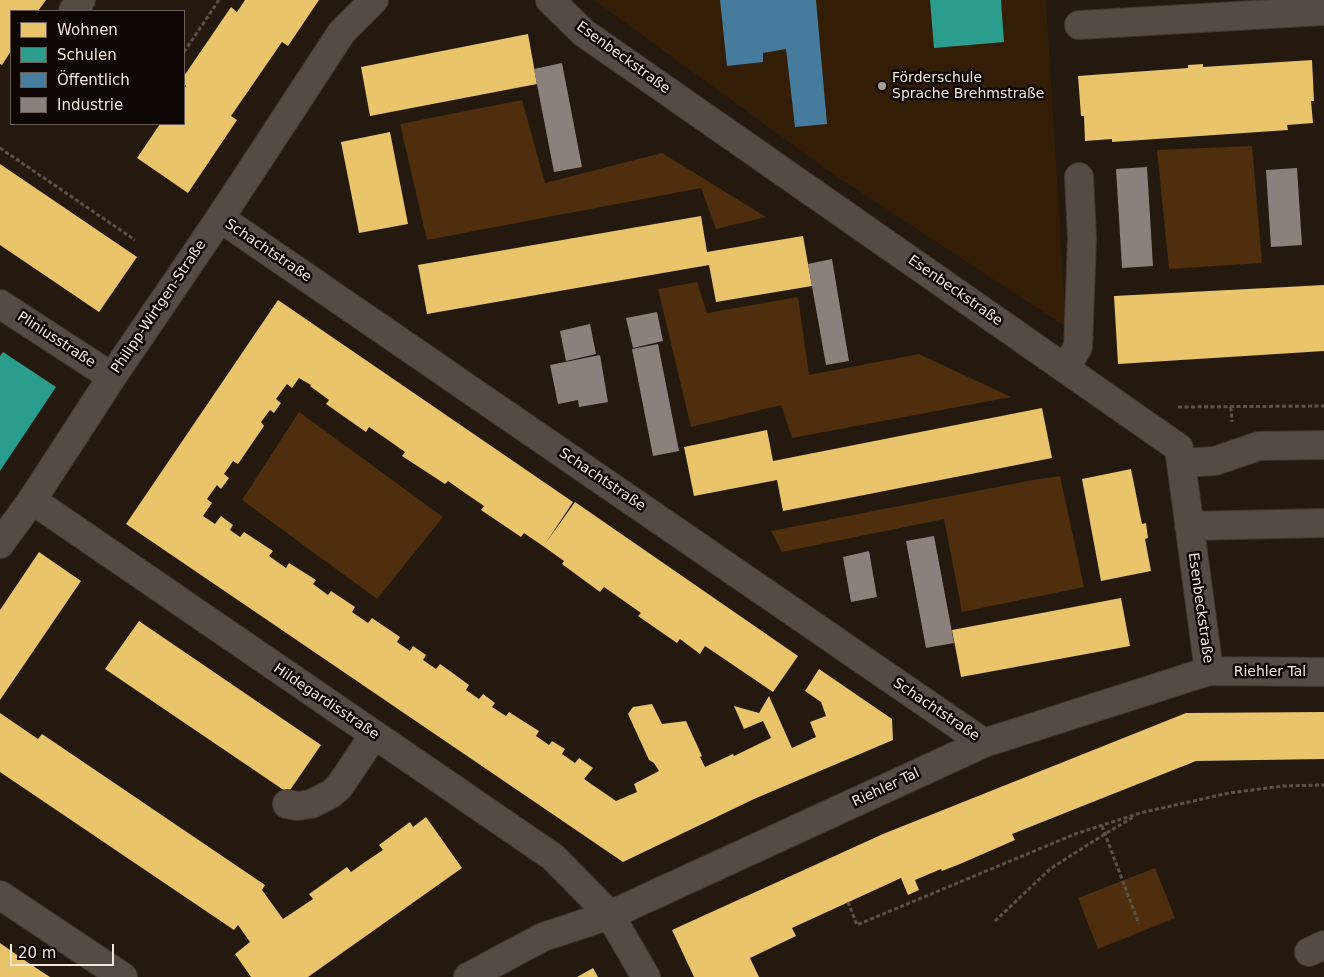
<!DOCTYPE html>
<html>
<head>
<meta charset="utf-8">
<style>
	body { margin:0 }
	#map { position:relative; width:1324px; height:977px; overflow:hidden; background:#24190f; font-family:"DejaVu Sans",sans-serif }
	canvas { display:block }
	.legend { position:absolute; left:10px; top:10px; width:175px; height:115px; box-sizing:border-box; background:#0e0602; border:1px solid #6a6059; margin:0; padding:6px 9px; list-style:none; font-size:15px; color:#f4e7db }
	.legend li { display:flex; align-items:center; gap:10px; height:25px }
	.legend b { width:25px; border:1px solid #6a6059 }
	.scale { position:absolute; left:10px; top:944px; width:104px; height:22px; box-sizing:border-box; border:2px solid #f4e7db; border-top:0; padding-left:6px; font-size:15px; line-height:18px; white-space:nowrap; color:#f4e7db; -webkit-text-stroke:4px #0e0602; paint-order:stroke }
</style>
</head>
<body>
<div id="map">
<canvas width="1324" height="977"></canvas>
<ul class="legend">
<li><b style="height:14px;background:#e9c46a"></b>Wohnen</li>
<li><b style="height:14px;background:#2a9d8f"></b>Schulen</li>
<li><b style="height:14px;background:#457b9d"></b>Öffentlich</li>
<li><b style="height:14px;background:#8a817c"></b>Industrie</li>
</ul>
<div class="scale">20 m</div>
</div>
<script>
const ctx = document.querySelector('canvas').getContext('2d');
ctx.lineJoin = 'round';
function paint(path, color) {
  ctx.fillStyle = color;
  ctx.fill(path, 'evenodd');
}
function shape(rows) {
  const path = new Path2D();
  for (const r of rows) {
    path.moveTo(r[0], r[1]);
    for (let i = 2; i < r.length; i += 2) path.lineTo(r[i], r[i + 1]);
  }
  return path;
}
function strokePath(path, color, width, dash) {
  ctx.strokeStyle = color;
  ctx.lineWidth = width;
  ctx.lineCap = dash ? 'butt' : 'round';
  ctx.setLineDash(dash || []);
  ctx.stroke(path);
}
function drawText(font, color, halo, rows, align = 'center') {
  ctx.font = font + ' "DejaVu Sans",sans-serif';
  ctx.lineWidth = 5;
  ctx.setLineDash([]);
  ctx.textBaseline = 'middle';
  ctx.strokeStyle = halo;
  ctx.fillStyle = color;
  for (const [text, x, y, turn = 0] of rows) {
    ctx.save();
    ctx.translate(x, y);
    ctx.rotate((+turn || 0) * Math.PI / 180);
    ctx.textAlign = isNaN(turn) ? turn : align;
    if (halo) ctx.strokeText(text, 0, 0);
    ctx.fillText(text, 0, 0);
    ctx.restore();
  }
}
paint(shape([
	[594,0,1046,0,1066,327,830,172]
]), '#341d07');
paint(shape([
	[522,100,545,183,662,153,766,217,716,229,701,188,427,240,400,124],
	[1252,146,1262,263,1169,269,1157,150],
	[697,282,707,313,798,297,809,375,919,354,1011,397,792,438,781,405,691,427,658,289],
	[299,412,443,517,377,599,242,500],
	[1060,476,1084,587,962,612,944,519,782,552,771,531,1033,480],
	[1155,868,1175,918,1098,949,1078,898]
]), '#4e2e0c');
paint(shape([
	[0,0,46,0,38,11,11,11,11,51,2,65,0,64],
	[245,0,319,0,288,46,282,42,231,116,237,120,188,193,137,158,160,124,184,124,184,89,186,86,184,84,184,76,231,7,237,12],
	[528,34,537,84,370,116,361,67],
	[1312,60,1314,101,1311,101,1313,123,1287,125,1288,130,1112,142,1112,139,1085,141,1084,116,1081,116,1078,76,1188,68,1188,65,1203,64,1203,67],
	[390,132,408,224,359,233,341,142],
	[0,164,137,257,99,312,0,245],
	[701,216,707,252,803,236,812,286,716,302,709,265,427,314,418,265],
	[1324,285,1324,351,1118,364,1114,296],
	[278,300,573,502,545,544,575,502,798,656,773,692,705,646,700,654,680,639,677,643,638,616,641,613,604,587,600,592,562,564,564,561,543,546,524,533,521,537,481,510,484,506,465,493,448,481,445,484,402,456,405,452,388,440,369,427,366,432,326,404,329,400,310,386,311,385,299,378,292,388,287,384,276,399,281,403,274,413,270,410,261,422,264,426,238,464,233,461,224,474,229,478,221,489,217,485,207,499,212,503,203,516,215,524,221,516,233,525,230,530,240,537,244,532,273,551,269,556,286,568,289,563,316,580,313,584,328,595,331,591,355,607,352,612,368,623,372,618,400,637,397,642,410,651,413,646,426,655,423,660,436,669,440,664,454,674,469,685,466,690,479,699,483,694,495,703,492,707,506,716,509,712,523,721,539,731,536,736,549,745,552,741,565,749,562,754,575,763,579,758,593,768,584,779,616,801,637,792,634,784,659,771,654,763,649,760,628,714,633,707,652,704,662,724,686,721,702,756,700,757,705,767,733,754,734,756,771,738,763,721,744,729,734,706,759,713,769,696,792,748,816,737,810,722,826,716,821,702,805,691,819,669,892,719,893,740,754,799,623,862,126,524],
	[1042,408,1052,458,783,511,777,480,694,496,684,447,767,430,773,461],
	[1131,469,1142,524,1146,523,1148,538,1145,539,1151,571,1101,581,1082,479],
	[39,552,81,581,0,700,0,610],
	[1121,598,1130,646,961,677,952,630],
	[139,621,321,745,288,793,105,669],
	[1324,712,1324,759,1196,761,1012,834,1015,840,960,864,942,871,941,869,915,880,919,890,908,895,901,878,792,928,796,936,750,958,759,977,694,977,672,930,883,834,1186,713],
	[0,713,38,739,42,734,265,885,262,890,283,919,313,899,309,894,347,867,351,872,365,862,383,850,379,845,410,822,413,827,426,817,462,868,308,977,251,977,235,954,250,942,238,925,234,930,0,772],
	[0,943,30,964,50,977,0,977],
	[593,968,598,977,577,977]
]), '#e9c46a');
paint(shape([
	[930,0,1001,0,1004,42,934,48],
	[3,352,56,387,0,471,0,356]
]), '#2a9d8f');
paint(shape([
	[720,0,816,0,827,124,795,127,786,49,763,53,763,62,727,66]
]), '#457b9d');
paint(shape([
	[562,63,582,167,554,172,534,69],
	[1147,167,1153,266,1122,268,1116,169],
	[1297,168,1302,245,1271,247,1266,170],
	[832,259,849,361,826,365,808,264],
	[657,312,663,341,633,348,626,318],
	[590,324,596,354,566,361,560,331],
	[658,344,679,451,653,456,632,349],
	[600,355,608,402,579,407,578,400,558,404,550,365],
	[934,536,954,643,926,648,906,541],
	[869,551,877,597,851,602,843,557]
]), '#8a817c');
const minor = shape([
	[550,0,584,33,1179,448,1209,671],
	[73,11,81,0],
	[1079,25,1324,11],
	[220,218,984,743],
	[0,304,112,377],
	[1065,368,1078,347,1082,238,1079,177],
	[1181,463,1215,461,1259,446,1324,445],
	[32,500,553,857,610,915,646,977],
	[1189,526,1324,523],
	[0,544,32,500,112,377,220,218,342,32,374,0],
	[287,804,297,806,311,804,331,794,339,787,374,735],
	[0,895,123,977],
	[1309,952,1324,945],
	[468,977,543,937,610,915,984,743,1209,671,1324,672]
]);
strokePath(minor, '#403730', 30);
strokePath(shape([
	[184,52,219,0],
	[0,148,135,240],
	[1178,407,1324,406],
	[1231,407,1232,422],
	[1102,826,1139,924],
	[848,902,857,925,1075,834,1140,813,1229,793,1283,786,1324,785],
	[995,921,1050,869,1092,842,1135,816]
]), '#5b534b', 3, [4, 2.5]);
strokePath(minor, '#544b45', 28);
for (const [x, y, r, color] of [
	[882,86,5,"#ab9f94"]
]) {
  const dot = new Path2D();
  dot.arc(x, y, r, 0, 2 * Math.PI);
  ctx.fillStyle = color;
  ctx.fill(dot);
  strokePath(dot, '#0e0602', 2);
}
drawText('14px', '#f4e7db', '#0e0602', [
	["Esenbeckstraße",623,58,36],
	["Schachtstraße",268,251,34],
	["Esenbeckstraße",955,291,35],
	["Philipp-Wirtgen-Straße",159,307,-56],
	["Pliniusstraße",56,340,33],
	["Schachtstraße",602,480,34],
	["Esenbeckstraße",1200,608,82],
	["Riehler Tal",1270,672],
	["Hildegardisstraße",326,702,34],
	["Schachtstraße",936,710,34],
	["Riehler Tal",886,788,-25]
]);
drawText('14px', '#f4e7db', '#0e0602', [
	["Förderschule",892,78],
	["Sprache Brehmstraße",892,94]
], 'left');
</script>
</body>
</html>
